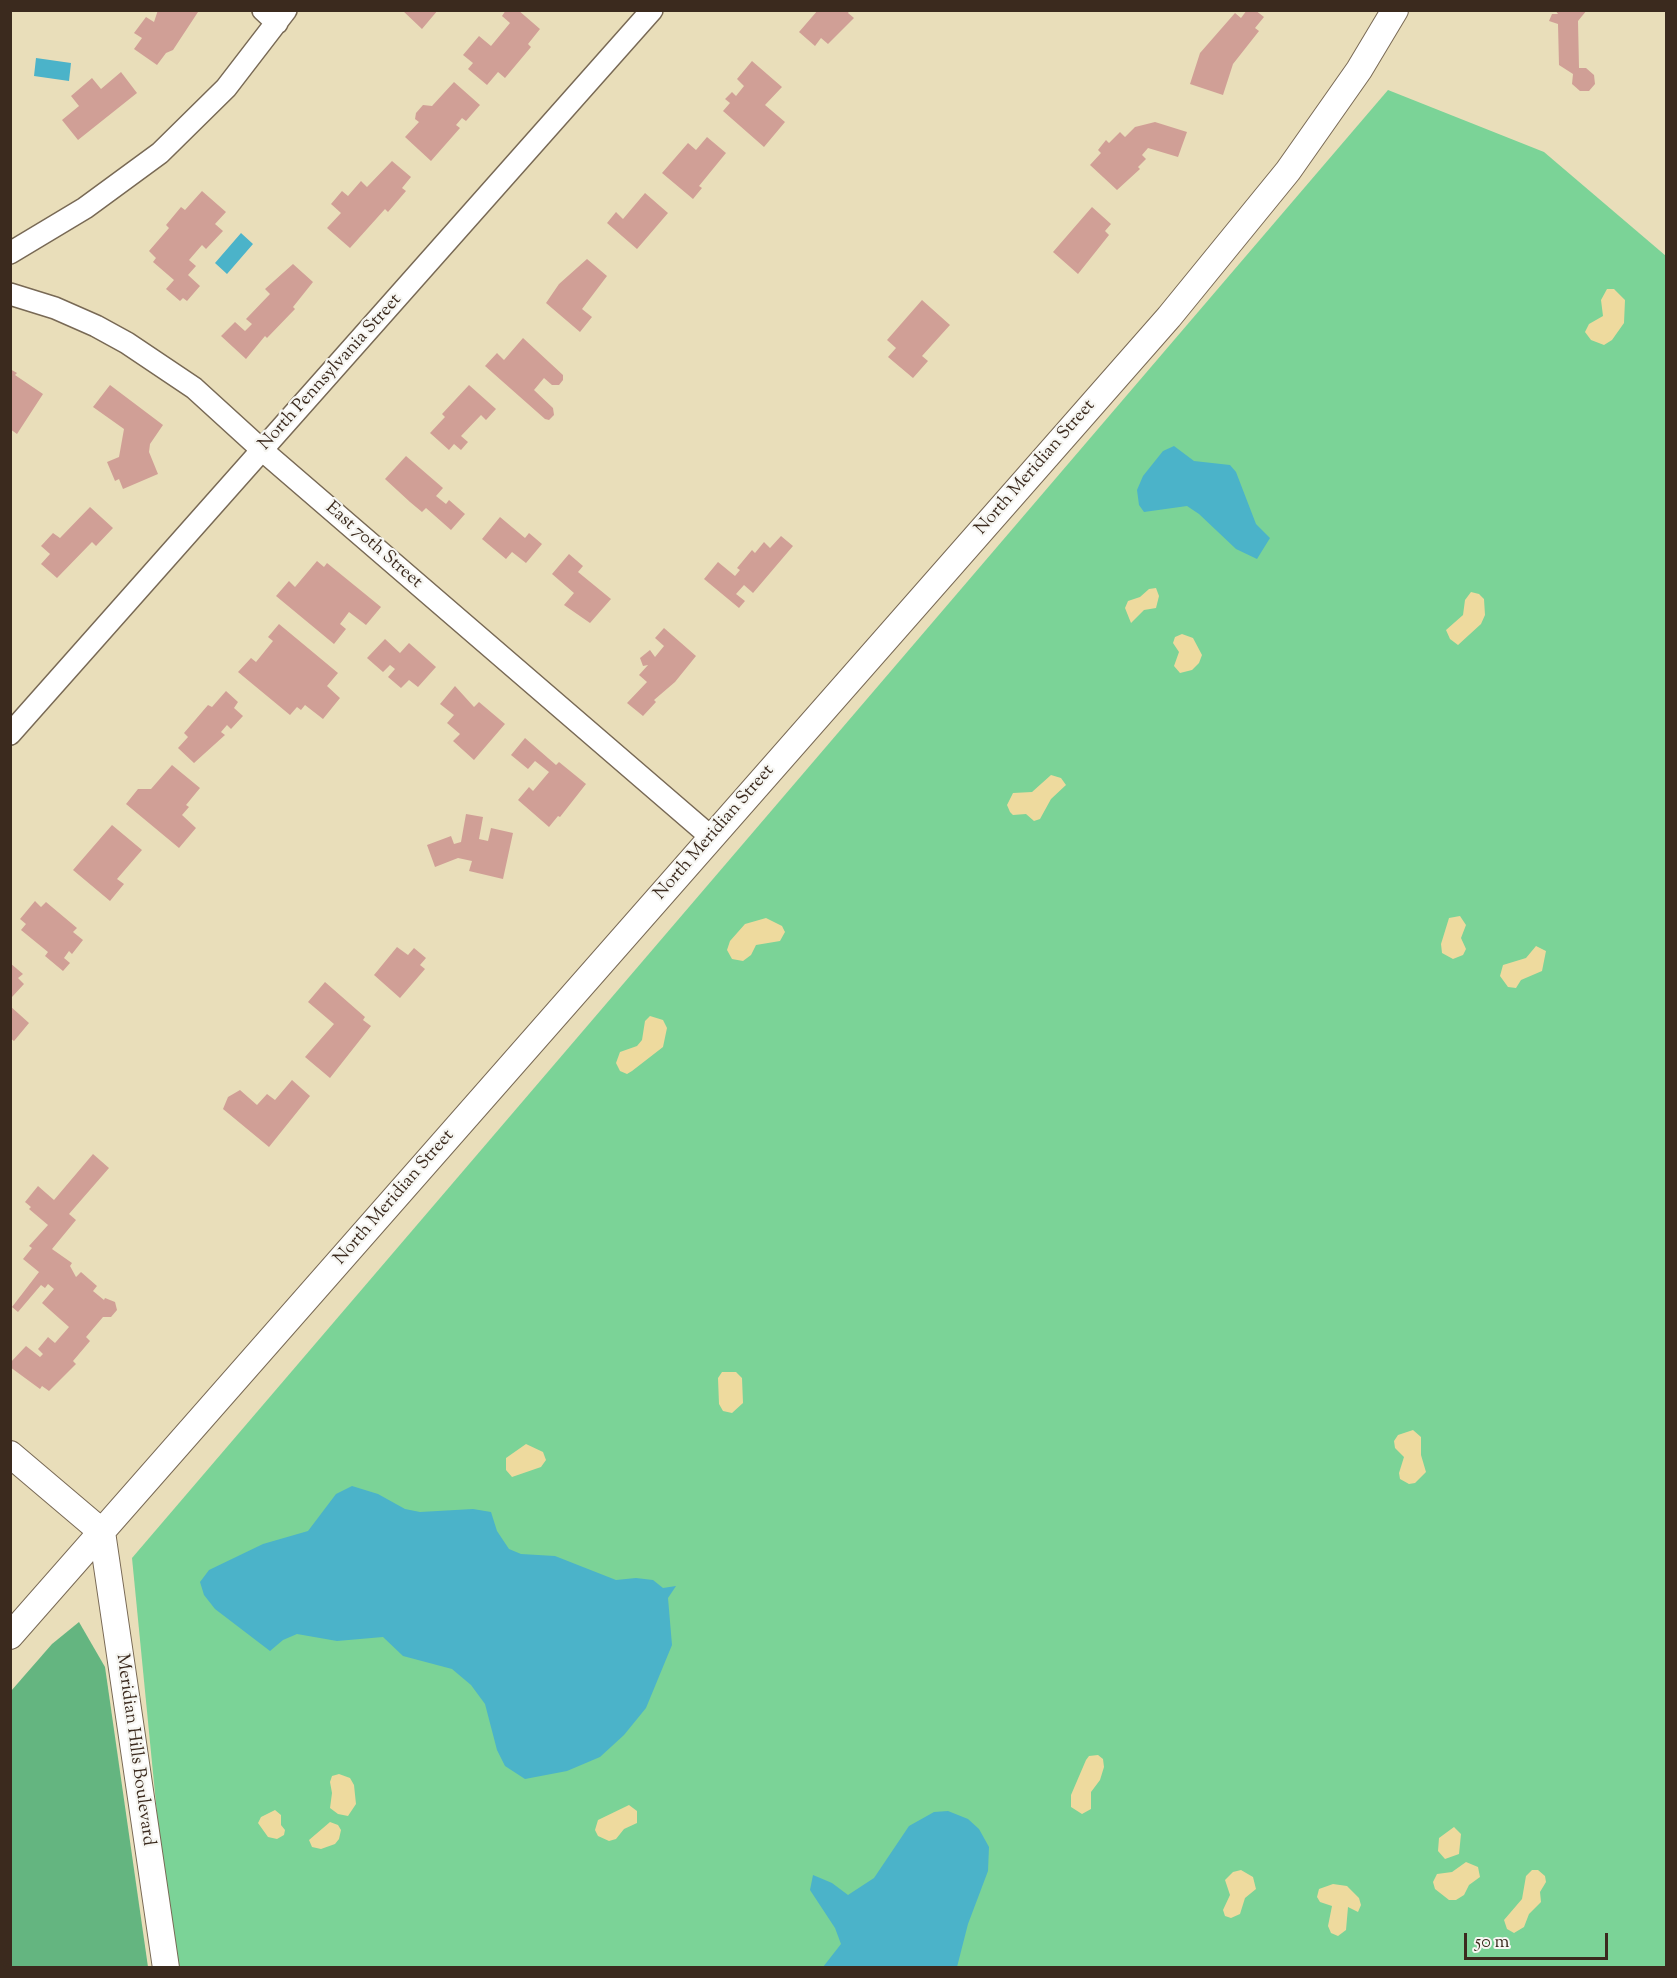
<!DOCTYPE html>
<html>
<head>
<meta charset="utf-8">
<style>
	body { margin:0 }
	#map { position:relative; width:1677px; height:1978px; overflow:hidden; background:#e9deba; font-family:"Sorts Mill Goudy",serif }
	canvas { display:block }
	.frame { position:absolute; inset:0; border:12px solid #3b2a1e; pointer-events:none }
	.scale { position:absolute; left:1464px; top:1933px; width:144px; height:27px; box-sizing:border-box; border:3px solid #3b2a1e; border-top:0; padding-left:8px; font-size:18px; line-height:21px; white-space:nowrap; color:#3b2a1e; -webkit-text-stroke:4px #f6f6f2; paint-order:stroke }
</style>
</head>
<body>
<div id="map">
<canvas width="1677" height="1978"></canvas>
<div class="frame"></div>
<div class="scale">50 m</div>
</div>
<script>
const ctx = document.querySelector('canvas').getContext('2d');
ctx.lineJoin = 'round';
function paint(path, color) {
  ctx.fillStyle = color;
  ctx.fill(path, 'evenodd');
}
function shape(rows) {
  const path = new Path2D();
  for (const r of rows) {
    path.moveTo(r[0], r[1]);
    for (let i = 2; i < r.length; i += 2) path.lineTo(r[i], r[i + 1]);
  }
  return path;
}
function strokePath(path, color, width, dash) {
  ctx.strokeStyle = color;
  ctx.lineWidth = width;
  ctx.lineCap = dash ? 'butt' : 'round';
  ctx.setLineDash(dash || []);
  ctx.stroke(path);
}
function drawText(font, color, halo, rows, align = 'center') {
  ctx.font = font + ' "Sorts Mill Goudy",serif';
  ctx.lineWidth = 4.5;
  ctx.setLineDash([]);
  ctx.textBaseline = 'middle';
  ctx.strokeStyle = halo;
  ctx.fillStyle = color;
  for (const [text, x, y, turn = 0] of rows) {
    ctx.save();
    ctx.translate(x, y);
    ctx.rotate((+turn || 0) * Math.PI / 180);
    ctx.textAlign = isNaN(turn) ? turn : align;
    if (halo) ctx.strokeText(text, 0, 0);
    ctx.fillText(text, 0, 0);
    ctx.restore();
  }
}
paint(shape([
	[1388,90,1544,152,1666,256,1666,1967,172,1967,132,1558]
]), '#7bd397');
paint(shape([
	[79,1622,105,1667,148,1967,11,1967,11,1691,52,1644]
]), '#64b580');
paint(shape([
	[1607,289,1614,289,1625,300,1624,323,1612,340,1604,345,1591,340,1585,332,1589,324,1603,316,1601,300],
	[1156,588,1159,596,1156,608,1144,610,1131,623,1125,608,1128,601,1140,597,1149,589],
	[1471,592,1479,594,1484,599,1485,615,1481,624,1458,645,1450,639,1446,630,1463,615,1465,600],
	[1182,634,1193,638,1202,655,1199,663,1192,670,1180,673,1174,666,1179,652,1173,643,1175,637],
	[1051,775,1061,778,1066,785,1051,799,1040,819,1034,821,1026,814,1013,815,1010,812,1007,805,1013,793,1032,792],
	[1460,916,1466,925,1461,938,1466,949,1463,955,1453,959,1442,953,1441,944,1449,918],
	[766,918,782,926,785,932,780,941,756,945,751,955,743,961,732,959,727,950,730,941,745,924],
	[1536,946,1546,951,1542,971,1521,980,1516,988,1508,987,1500,976,1503,965,1526,958],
	[650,1016,663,1020,667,1028,663,1047,632,1071,627,1074,620,1071,616,1063,620,1052,637,1046,642,1040,645,1021],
	[722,1372,736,1372,742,1378,743,1403,732,1413,723,1411,719,1404,718,1378],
	[1413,1430,1421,1437,1421,1455,1426,1472,1415,1483,1409,1484,1400,1479,1399,1473,1404,1457,1395,1448,1394,1441,1398,1435],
	[526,1444,543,1452,546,1460,541,1467,512,1477,506,1470,506,1458],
	[1098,1755,1103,1759,1104,1767,1100,1780,1091,1792,1091,1809,1082,1814,1071,1807,1071,1795,1086,1760,1089,1756],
	[339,1774,350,1778,354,1785,356,1804,348,1816,338,1814,330,1808,332,1793,330,1782,332,1776],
	[629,1805,637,1811,637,1823,624,1829,616,1839,609,1841,598,1836,595,1830,598,1820],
	[275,1810,281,1815,281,1825,285,1830,284,1835,277,1839,268,1837,258,1823,261,1817],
	[330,1822,338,1825,341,1830,339,1839,335,1844,321,1849,312,1847,309,1840],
	[1454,1827,1461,1834,1459,1854,1445,1859,1438,1851,1439,1838],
	[1466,1862,1478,1867,1480,1877,1469,1885,1464,1895,1456,1900,1449,1900,1435,1889,1433,1882,1437,1874,1452,1872],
	[1241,1870,1253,1877,1256,1889,1245,1898,1240,1914,1231,1918,1225,1916,1223,1910,1230,1895,1225,1880,1233,1872],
	[1532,1870,1538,1870,1545,1876,1546,1882,1540,1892,1541,1902,1529,1914,1524,1927,1514,1933,1507,1929,1504,1920,1522,1899,1526,1876],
	[1333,1884,1347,1886,1359,1898,1361,1905,1358,1912,1348,1907,1346,1930,1338,1936,1331,1933,1328,1926,1332,1906,1320,1902,1317,1897,1319,1889]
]), '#eeda9e');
paint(shape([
	[36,58,71,63,69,81,34,76],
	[241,233,253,244,227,274,215,263],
	[1174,446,1194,461,1230,465,1236,472,1256,524,1270,538,1257,559,1236,549,1199,514,1187,506,1144,512,1139,505,1137,490,1143,476,1163,451],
	[352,1486,378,1494,405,1509,420,1512,473,1509,491,1512,497,1531,509,1549,521,1554,555,1556,616,1580,636,1578,653,1580,663,1588,676,1586,668,1598,672,1645,646,1708,624,1735,600,1757,567,1771,525,1779,505,1766,497,1750,485,1704,471,1685,452,1669,403,1656,383,1637,337,1641,297,1634,283,1640,270,1651,215,1609,204,1595,200,1582,209,1570,263,1544,308,1531,336,1494],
	[948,1811,968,1819,979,1829,989,1847,988,1871,968,1924,957,1967,823,1967,841,1944,835,1928,810,1890,813,1875,832,1883,848,1895,874,1878,909,1826,934,1812]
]), '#4bb3c9');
paint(shape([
	[158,10,198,12,173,50,166,53,157,65,134,49,142,38,134,33,146,17,154,22],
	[402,10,438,10,422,29],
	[506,10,518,10,540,29,528,44,531,47,505,78,498,72,487,85,468,69,473,63,463,55,479,36,491,46,510,23,502,16],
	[818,10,850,10,848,13,854,18,828,44,821,38,815,46,799,32],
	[1247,10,1255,10,1264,17,1255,28,1259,31,1233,64,1223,95,1190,84,1200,53,1235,13,1241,18],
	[1555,10,1587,10,1578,21,1579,68,1586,68,1594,75,1595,84,1589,91,1580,91,1572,84,1573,74,1559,65,1558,24,1549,21,1552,14,1558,14],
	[752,61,782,87,765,105,785,122,764,147,723,111,730,103,725,99,732,92,736,96,744,86,737,79],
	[121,72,137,93,78,140,62,120,79,106,71,96,92,78,101,89],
	[454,82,480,105,466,121,462,118,456,125,460,128,431,161,405,137,419,122,415,119,416,113,423,105,432,106],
	[1155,122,1187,132,1178,157,1148,148,1142,155,1146,159,1138,167,1140,169,1117,190,1090,165,1101,153,1098,150,1106,140,1109,143,1120,132,1125,137,1135,127],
	[707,137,726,153,699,186,702,188,693,199,662,173,688,143,696,150],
	[392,161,411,177,402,188,406,191,388,212,385,209,350,248,327,228,341,213,331,204,342,191,348,196,361,181,367,187],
	[202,191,226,212,215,224,223,231,206,249,202,245,189,260,196,266,188,275,200,286,187,301,183,298,180,301,166,289,174,280,153,262,156,258,149,251,169,228,166,225,181,207,185,210],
	[645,193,668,213,637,249,607,223,616,212,623,219],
	[1092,207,1111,224,1105,231,1109,235,1078,274,1053,252],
	[587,259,607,276,582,309,592,317,580,332,546,303,559,284],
	[293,264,313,282,293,307,295,309,267,338,265,336,246,359,221,336,235,322,245,331,252,324,246,319,270,294,265,289],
	[922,300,950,325,922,356,928,361,913,378,888,357,896,348,887,340],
	[523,338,563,375,563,380,559,385,552,385,544,378,534,390,553,408,554,415,549,420,545,419,485,366,497,353,504,360],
	[10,369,17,373,15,375,43,394,17,434,10,429],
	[110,385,163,425,150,444,149,452,158,474,123,489,119,479,115,481,107,462,119,457,124,429,93,407],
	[469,385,496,409,486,420,481,415,461,436,468,442,461,450,454,444,449,450,430,433,445,417,442,414],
	[406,456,443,488,436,496,446,504,449,500,465,514,451,530,426,508,422,512,410,502,385,479],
	[90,507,113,528,96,546,92,542,57,578,41,564,50,554,41,546,53,533,60,538],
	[500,517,525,538,529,533,542,544,526,563,512,552,506,559,482,539],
	[781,536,793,546,753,593,744,585,736,594,745,601,739,608,704,579,718,562,735,576,740,570,737,568,752,550,755,553,764,542,770,548],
	[569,554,583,566,578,572,611,599,590,623,564,605,574,593,552,574],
	[317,561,324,567,327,563,381,607,366,625,349,612,340,624,346,629,334,644,276,596,289,581,295,587],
	[279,624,338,673,327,686,340,698,323,719,305,705,301,710,297,707,290,715,238,672,251,658,256,662,273,641,268,637],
	[664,628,696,656,675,682,654,700,656,702,643,716,627,703,647,682,639,675,648,665,643,666,640,658,650,650,655,657,664,646,655,638],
	[385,639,400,653,409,643,436,667,418,687,409,680,401,688,388,677,395,669,390,665,383,672,367,658],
	[455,686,474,707,479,702,505,724,474,760,453,741,460,734,447,723,454,715,440,704],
	[226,691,238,702,234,708,243,716,231,729,227,725,221,732,225,735,194,763,178,748,188,737,184,733,208,705,212,707],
	[525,738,556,765,559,762,586,784,560,817,558,816,549,827,518,800,529,787,533,791,549,772,535,761,528,769,511,755],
	[172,765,200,788,186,805,189,807,182,815,196,828,179,848,126,804,138,789,151,789],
	[466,814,483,817,479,839,488,841,491,828,513,833,503,879,469,871,472,861,458,858,435,867,427,845,451,836,454,844,461,842],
	[112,825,142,850,117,879,124,884,110,901,73,870],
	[35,901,41,907,46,902,77,928,73,932,83,940,72,954,69,951,64,958,70,963,63,971,45,956,48,952,21,930,26,924,20,919],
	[397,947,408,955,414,948,426,958,420,965,425,969,400,998,374,975],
	[10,963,23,974,18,978,24,984,12,997],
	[325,982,365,1017,363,1020,371,1026,330,1078,305,1057,334,1024,308,1002],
	[10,1006,29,1023,14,1041,10,1038],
	[292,1080,310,1096,269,1147,223,1109,228,1097,240,1090,257,1105,267,1094,275,1100],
	[93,1154,109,1168,69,1214,76,1220,52,1249,72,1263,70,1266,76,1277,81,1272,97,1286,93,1291,104,1300,105,1298,115,1302,117,1310,111,1317,103,1317,86,1337,90,1341,73,1361,76,1364,49,1391,42,1386,40,1389,10,1367,10,1363,26,1346,40,1357,43,1354,38,1349,48,1337,55,1343,69,1327,42,1303,54,1289,48,1284,45,1288,41,1285,18,1312,12,1307,39,1272,23,1259,32,1248,29,1246,48,1225,29,1209,31,1207,25,1202,38,1186,54,1200]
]), '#d09f96');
const minor = shape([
	[263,10,277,23],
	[10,253,85,208,160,153,226,88,286,10],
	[10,294,55,308,96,326,127,343,194,388,262,450,711,837],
	[10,734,652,10]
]);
const major = shape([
	[10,1454,102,1532],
	[102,1532,166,1968],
	[10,1636,1169,317,1288,171,1359,70,1395,10]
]);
strokePath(minor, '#786955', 24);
strokePath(major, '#786955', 28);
strokePath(minor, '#fff', 21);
strokePath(major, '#fff', 26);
drawText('18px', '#3b2a1e', '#f6f6f2', [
	["North Pennsylvania Street",331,373,-48],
	["North Meridian Street",1036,468,-49],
	["East 70th Street",373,546,41],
	["North Meridian Street",715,833,-49],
	["North Meridian Street",395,1198,-49],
	["Meridian Hills Boulevard",134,1750,82]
]);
</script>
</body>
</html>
